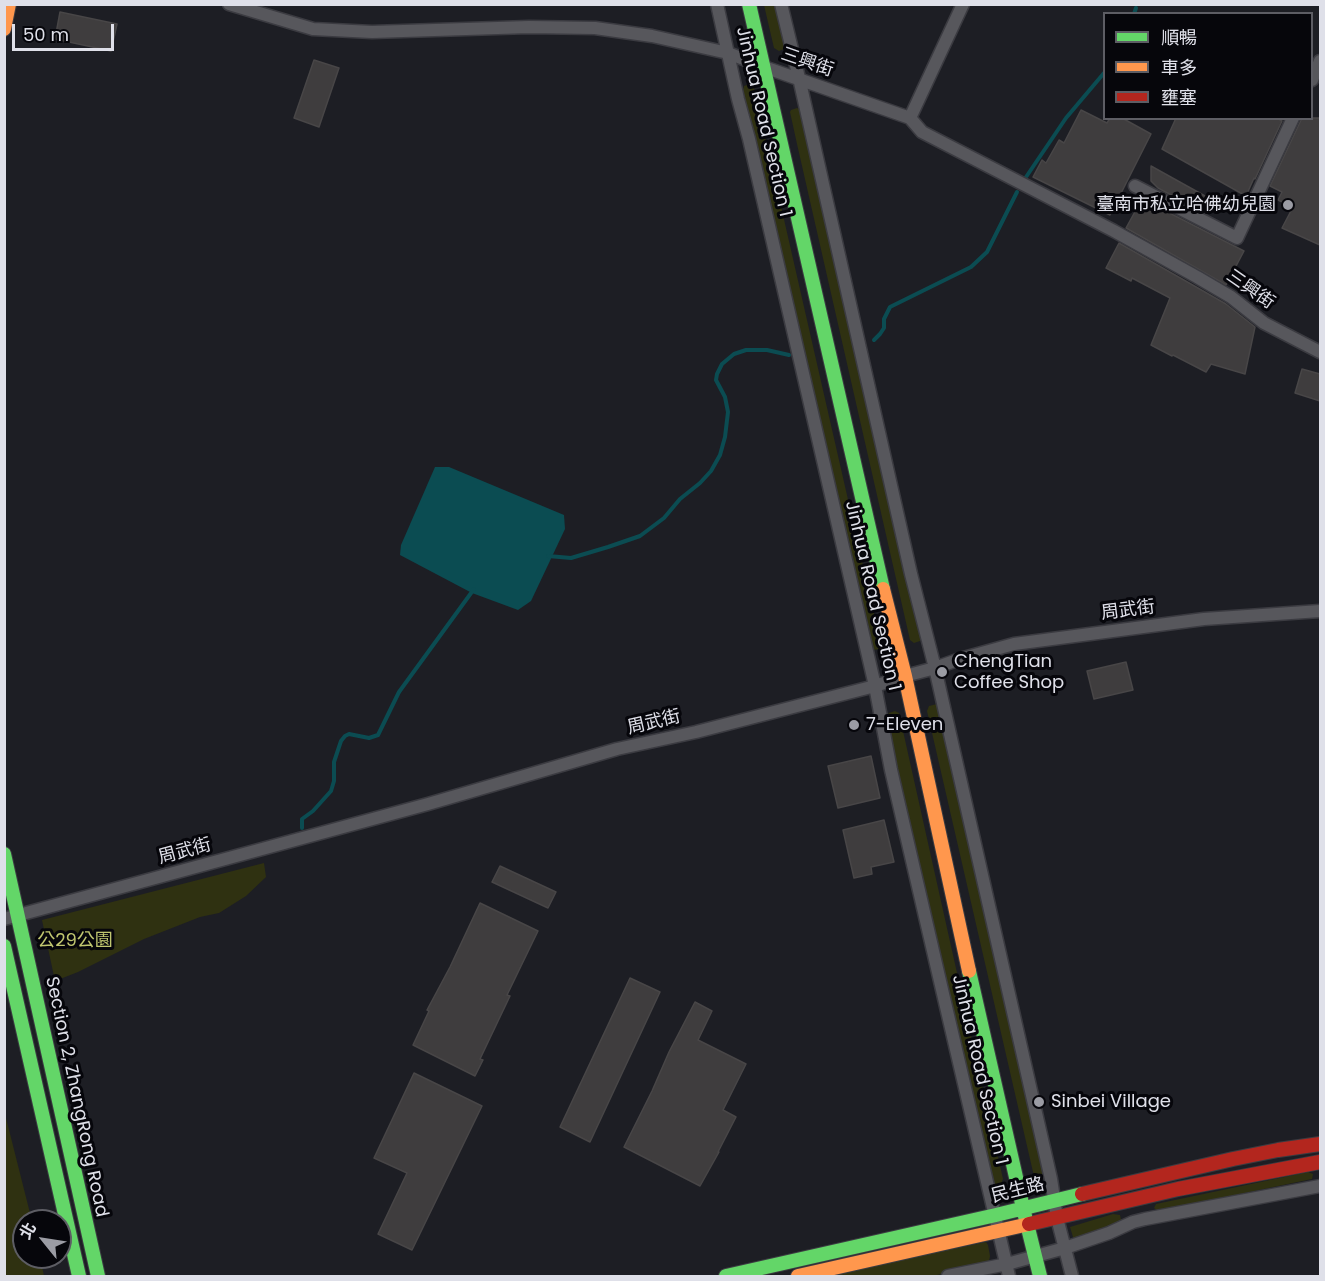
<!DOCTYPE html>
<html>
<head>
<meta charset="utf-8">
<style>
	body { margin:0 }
	#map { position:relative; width:1325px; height:1281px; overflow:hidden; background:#1d1e24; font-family:Poppins,"Noto Sans TC",sans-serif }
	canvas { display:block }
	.frame { position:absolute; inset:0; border:6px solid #dfe0e9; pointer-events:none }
	.legend { position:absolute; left:1103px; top:12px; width:210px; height:108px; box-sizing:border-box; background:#06060b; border:2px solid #5d5d64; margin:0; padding:8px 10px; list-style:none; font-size:18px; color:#dfe0e9 }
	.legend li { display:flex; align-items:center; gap:12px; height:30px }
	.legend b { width:30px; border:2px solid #5d5d64 }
	.north { position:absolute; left:12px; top:1209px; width:60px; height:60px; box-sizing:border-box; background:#06060b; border:2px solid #5d5d64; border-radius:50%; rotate:300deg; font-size:16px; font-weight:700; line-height:24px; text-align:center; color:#dfe0e9 }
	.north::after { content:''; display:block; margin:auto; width:21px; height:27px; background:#9b9ca4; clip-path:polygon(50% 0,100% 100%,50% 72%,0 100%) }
	.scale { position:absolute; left:12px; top:24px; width:102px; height:27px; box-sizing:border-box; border:3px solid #dfe0e9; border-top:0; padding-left:8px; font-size:18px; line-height:21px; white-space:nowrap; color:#dfe0e9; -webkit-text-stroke:4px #06060b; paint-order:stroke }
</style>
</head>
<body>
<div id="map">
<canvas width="1325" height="1281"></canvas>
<div class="frame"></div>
<ul class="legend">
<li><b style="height:8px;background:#63d668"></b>順暢</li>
<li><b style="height:8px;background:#ff974d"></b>車多</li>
<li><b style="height:8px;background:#b3261e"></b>壅塞</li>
</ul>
<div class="north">北</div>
<div class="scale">50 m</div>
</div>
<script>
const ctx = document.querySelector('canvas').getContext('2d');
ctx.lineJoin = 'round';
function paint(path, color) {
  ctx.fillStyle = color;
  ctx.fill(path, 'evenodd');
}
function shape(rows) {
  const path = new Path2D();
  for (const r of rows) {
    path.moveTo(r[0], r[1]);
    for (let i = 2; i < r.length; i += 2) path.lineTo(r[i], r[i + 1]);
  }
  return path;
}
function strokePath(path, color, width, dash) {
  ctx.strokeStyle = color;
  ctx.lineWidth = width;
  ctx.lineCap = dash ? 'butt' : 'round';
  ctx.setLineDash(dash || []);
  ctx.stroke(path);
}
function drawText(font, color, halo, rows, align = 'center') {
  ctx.font = font + ' Poppins,"Noto Sans TC",sans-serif';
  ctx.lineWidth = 6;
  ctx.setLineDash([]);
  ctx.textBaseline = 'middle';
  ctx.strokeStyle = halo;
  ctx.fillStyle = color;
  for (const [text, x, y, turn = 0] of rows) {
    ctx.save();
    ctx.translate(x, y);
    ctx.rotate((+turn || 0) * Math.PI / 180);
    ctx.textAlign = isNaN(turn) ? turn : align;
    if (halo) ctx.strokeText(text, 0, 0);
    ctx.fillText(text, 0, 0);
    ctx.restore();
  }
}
paint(shape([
	[764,5,778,5,786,46,784,49,779,51,774,48],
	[750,84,754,88,881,644,880,649,873,650,869,647,743,91,744,86],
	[797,108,799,109,922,637,920,641,914,643,910,640,797,144,790,112,791,110],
	[937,704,939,705,1044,1174,1035,1176,1033,1172,927,711,929,706],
	[895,711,899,713,1003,1179,1001,1184,997,1185,994,1186,991,1184,886,717,889,713],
	[264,863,266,877,246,896,219,913,200,917,144,939,78,972,55,981,42,920],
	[4,1110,32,1221,24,1221,24,1257,40,1257,44,1276,5,1276],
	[1308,1172,1313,1174,1312,1179,1158,1211,1154,1208,1156,1204],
	[1113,1214,1120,1215,1121,1220,1121,1222,1074,1239,1073,1237,1070,1227],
	[986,1242,988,1245,990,1256,989,1261,985,1265,932,1276,820,1276]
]), '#2f3111');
paint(shape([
	[435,467,449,467,564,515,565,529,531,601,518,610,472,593,400,555,401,545]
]), '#0b4c52');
strokePath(shape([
	[1134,14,1136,8],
	[1024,180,1066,118,1104,73],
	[874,340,880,334,884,328,884,319,890,307,971,267,987,252,1017,192],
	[548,556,571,558,608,547,640,536,664,518,680,499,700,483,711,471,720,455,725,437,728,412,725,397,716,380,717,374,722,364,734,354,746,350,767,350,789,355],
	[302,828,302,819,313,811,331,791,334,781,334,762,341,741,345,736,349,734,369,738,378,735,399,692,474,589]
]), '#0b4c52', 4);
const building = shape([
	[60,12,117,24,111,51,55,39,60,12],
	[314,60,339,68,319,127,294,118,314,60],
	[1081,110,1107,123,1110,118,1122,118,1151,134,1110,215,1033,177,1042,160,1046,163,1059,140,1064,143,1081,110],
	[1176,118,1277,118,1282,121,1255,179,1254,178,1246,196,1162,149,1176,118],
	[1302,118,1320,118,1320,245,1282,228,1293,207,1278,200,1282,192,1270,186,1302,118],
	[1151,166,1205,196,1198,209,1158,188,1151,181,1151,166],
	[1142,199,1244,251,1226,285,1126,228,1142,199],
	[1119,243,1226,304,1255,327,1245,374,1211,364,1206,372,1173,355,1172,356,1151,345,1170,298,1132,278,1131,281,1106,268,1119,243],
	[1302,369,1320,374,1320,401,1295,393,1302,369],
	[1126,662,1133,690,1094,699,1087,671,1126,662],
	[871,756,880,798,838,808,828,766,871,756],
	[884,820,894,862,871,867,872,874,854,878,843,830,884,820],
	[500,866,556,892,548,908,492,882,500,866],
	[480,903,538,931,507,995,510,996,480,1059,483,1060,475,1076,413,1045,429,1011,427,1010,450,967,480,903],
	[630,978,660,992,590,1142,560,1127,630,978],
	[695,1002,712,1011,698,1040,746,1064,723,1110,736,1117,718,1152,719,1152,700,1186,624,1147,652,1091,669,1052,695,1002],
	[414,1073,482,1106,412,1250,378,1234,407,1173,374,1158,414,1073]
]);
paint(building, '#3f3d3e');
strokePath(building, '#484647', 1.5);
const street = shape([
	[229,4,313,29,372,32,529,27,595,28,652,36,728,53,764,67,910,118,922,132,1114,231,1197,277,1231,297,1264,323,1320,352],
	[717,4,738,99,749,139,875,686,891,770,940,981,1009,1276],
	[781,4,799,78,911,574,935,668,1051,1179,1057,1218,1072,1276],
	[1312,80,1320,61],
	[910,118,963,4],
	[1135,186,1237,238,1293,118],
	[4,919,428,804,617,749,696,732,875,686,905,676,935,668,960,659,1014,644,1204,619,1320,611],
	[948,1276,1007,1264,1065,1248,1109,1233,1133,1222,1145,1219,1320,1186]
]);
const fast = shape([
	[749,4,883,589],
	[4,854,98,1276],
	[4,946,79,1276],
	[969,971,1023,1208,1040,1276],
	[726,1276,996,1215,1082,1194]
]);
const slow = shape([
	[4,29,9,4],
	[883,589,905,676,969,971],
	[798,1276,1029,1224]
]);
const jam = shape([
	[1082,1194,1233,1159,1278,1150,1320,1144],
	[1029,1224,1178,1189,1320,1162]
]);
strokePath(street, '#3b3b41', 15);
strokePath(fast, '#3b3b41', 16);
strokePath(slow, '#3b3b41', 16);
strokePath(jam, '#3b3b41', 16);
strokePath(street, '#57575c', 12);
strokePath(fast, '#63d668', 14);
strokePath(slow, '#ff974d', 14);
strokePath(jam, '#b3261e', 14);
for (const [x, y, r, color] of [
	[1288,205,6,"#9b9ca4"],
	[942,672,6,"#9b9ca4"],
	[854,725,6,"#9b9ca4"],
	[1039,1102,6,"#9b9ca4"]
]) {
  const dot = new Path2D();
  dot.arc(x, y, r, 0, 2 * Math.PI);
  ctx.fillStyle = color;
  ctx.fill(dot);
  strokePath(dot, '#06060b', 2);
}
drawText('18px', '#dfe0e9', '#06060b', [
	["三興街",807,63,19],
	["Jinhua Road Section 1",763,122,77],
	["三興街",1250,290,35],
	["Jinhua Road Section 1",872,596,77],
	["周武街",1128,611,-7],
	["周武街",654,723,-13],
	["周武街",185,852,-15],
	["Jinhua Road Section 1",979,1070,77],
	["Section 2, ZhangRong Road",76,1097,78],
	["民生路",1018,1191,-14]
]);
drawText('18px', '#dfe0e9', '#06060b', [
	["臺南市私立哈佛幼兒園",1276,205,"right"],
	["ChengTian",954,662],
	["Coffee Shop",954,683],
	["7-Eleven",866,725],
	["Sinbei Village",1051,1102]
], 'left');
drawText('18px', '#c1c770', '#06060b', [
	["公29公園",75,941]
]);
</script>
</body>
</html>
